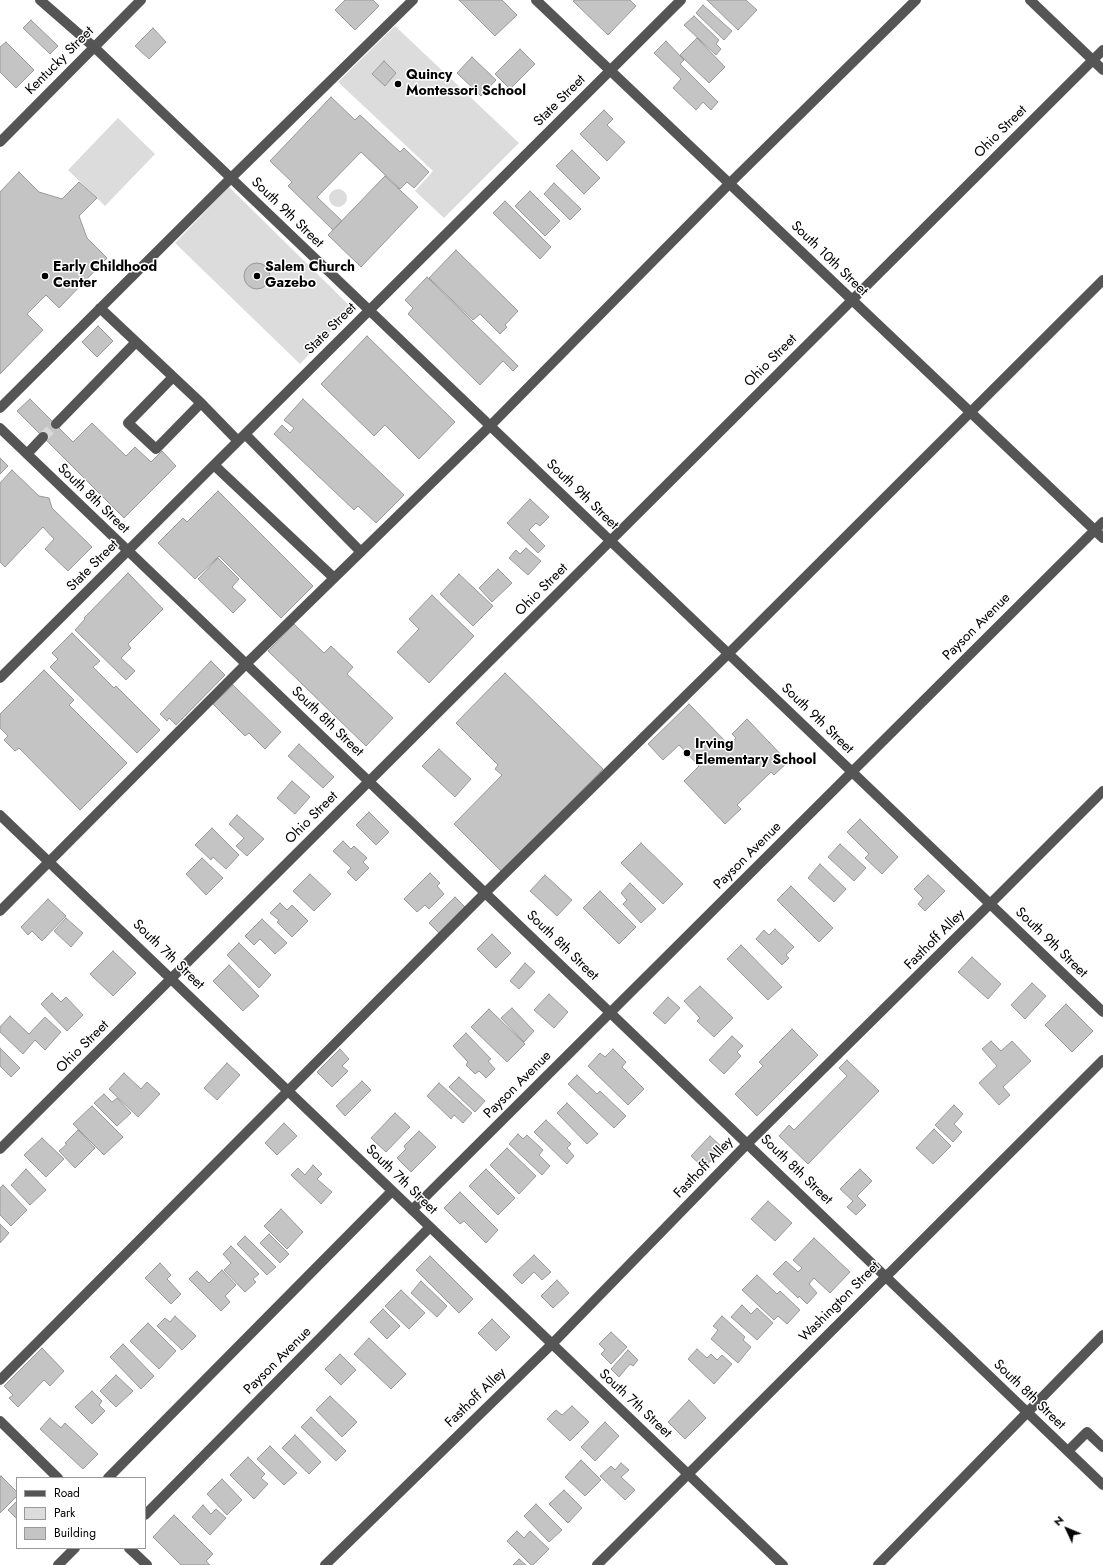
<!DOCTYPE html>
<html>
<head>
<meta charset="utf-8">
<style>
	body { margin:0 }
	#map { position:relative; width:1103px; height:1565px; overflow:hidden; background:#fff; font-family:Jost,sans-serif }
	canvas { display:block }
	.legend { position:absolute; left:16px; top:1477px; width:130px; height:72px; box-sizing:border-box; background:#fff; border:1px solid #999; margin:0; padding:5px 7px; list-style:none; font-size:12px; color:#000 }
	.legend li { display:flex; align-items:center; gap:8px; height:20px }
	.legend b { width:20px; border:1px solid #999 }
	.north { position:absolute; left:1047px; top:1509px; width:40px; height:40px; -webkit-text-stroke:3px #fff; paint-order:stroke; rotate:314deg; font-size:11px; font-weight:700; line-height:16px; text-align:center; color:#000 }
	.north::after { content:''; display:block; margin:auto; width:14px; height:18px; background:#000; clip-path:polygon(50% 0,100% 100%,50% 72%,0 100%) }
</style>
</head>
<body>
<div id="map">
<canvas width="1103" height="1565"></canvas>
<ul class="legend">
<li><b style="height:5px;background:#555"></b>Road</li>
<li><b style="height:11px;background:#dcdcdc"></b>Park</li>
<li><b style="height:11px;background:#c4c4c4"></b>Building</li>
</ul>
<div class="north">N</div>
</div>
<script>
const ctx = document.querySelector('canvas').getContext('2d');
ctx.lineJoin = 'round';
function paint(path, color) {
  ctx.fillStyle = color;
  ctx.fill(path, 'evenodd');
}
function shape(rows) {
  const path = new Path2D();
  for (const r of rows) {
    if (r.length === 3) {
      path.moveTo(r[0] + r[2], r[1]);
      path.arc(r[0], r[1], r[2], 0, 2 * Math.PI);
      continue;
    }
    path.moveTo(r[0], r[1]);
    for (let i = 2; i < r.length; i += 2) path.lineTo(r[i], r[i + 1]);
  }
  return path;
}
function strokePath(path, color, width, dash) {
  ctx.strokeStyle = color;
  ctx.lineWidth = width;
  ctx.lineCap = dash ? 'butt' : 'round';
  ctx.setLineDash(dash || []);
  ctx.stroke(path);
}
function drawText(font, color, halo, rows, align = 'center') {
  ctx.font = font + ' Jost,sans-serif';
  ctx.lineWidth = 3;
  ctx.setLineDash([]);
  ctx.textBaseline = 'middle';
  ctx.strokeStyle = halo;
  ctx.fillStyle = color;
  for (const [text, x, y, turn = 0] of rows) {
    ctx.save();
    ctx.translate(x, y);
    ctx.rotate((+turn || 0) * Math.PI / 180);
    ctx.textAlign = isNaN(turn) ? turn : align;
    if (halo) ctx.strokeText(text, 0, 0);
    ctx.fillText(text, 0, 0);
    ctx.restore();
  }
}
paint(shape([
	[395,26,519,143,444,218,415,191,433,171,338,82],
	[118,118,155,154,105,206,68,170],
	[229,187,353,309,300,364,175,243],
	[338,198,9]
]), '#dcdcdc');
const building = shape([
	[345,0,373,0,379,6,355,30,335,10,345,0],
	[459,0,502,0,517,15,495,36,459,0],
	[575,0,630,0,636,6,608,35,573,1,575,0],
	[707,0,746,0,757,10,738,30,707,0],
	[703,5,732,31,724,40,696,13,703,5],
	[694,16,719,40,716,44,721,49,716,55,684,25,694,16],
	[31,20,58,46,50,54,23,28,31,20],
	[153,28,166,42,149,59,135,46,153,28],
	[697,38,725,67,709,83,680,55,697,38],
	[666,41,684,60,680,64,718,102,711,110,703,102,696,110,673,88,681,79,654,53,666,41],
	[6,42,34,70,16,88,0,72,0,47,6,42],
	[520,49,535,64,510,89,495,74,520,49],
	[472,57,496,80,481,96,457,73,472,57],
	[384,61,396,73,385,86,372,74,384,61],
	[331,97,355,120,360,115,400,152,404,148,429,172,414,188,407,182,400,189,361,152,317,197,342,221,333,230,288,186,292,182,270,161,331,97],
	[604,110,613,119,607,125,625,142,607,161,580,134,604,110],
	[572,150,600,178,584,194,556,166,572,150],
	[19,172,39,192,62,199,79,182,97,198,79,216,87,238,107,258,59,308,46,295,27,314,43,330,0,374,0,192,19,172],
	[385,176,418,207,361,267,328,235,385,176],
	[554,183,581,209,570,220,544,194,554,183],
	[530,191,560,221,545,236,515,206,530,191],
	[505,201,551,247,540,259,493,213,505,201],
	[456,250,518,311,505,325,507,327,500,334,480,314,473,320,429,278,456,250],
	[257,276,13],
	[427,277,518,366,513,371,503,361,480,385,408,314,413,308,405,300,427,277],
	[98,326,113,341,97,357,82,342,98,326],
	[367,336,455,422,419,459,385,425,374,436,321,384,367,336],
	[30,399,73,442,92,423,126,456,135,447,151,462,162,451,176,466,124,518,17,411,30,399],
	[303,399,404,495,376,523,358,506,354,510,274,434,282,425,290,433,294,428,284,420,303,399],
	[0,458,8,466,0,474,0,458],
	[12,470,39,496,49,498,52,508,92,547,68,571,45,549,54,539,43,527,5,567,0,562,0,483,12,470],
	[218,491,313,586,281,618,219,556,195,579,158,543,183,518,187,522,218,491],
	[530,499,549,517,540,526,536,523,529,530,545,546,538,553,507,523,530,499],
	[526,548,541,561,528,575,509,558,516,550,520,554,526,548],
	[218,558,239,579,232,587,246,600,233,613,198,579,218,558],
	[498,569,512,583,492,602,479,588,498,569],
	[128,573,163,609,128,644,131,648,121,658,135,671,126,680,75,630,85,619,84,618,128,573],
	[459,574,493,606,473,626,440,594,459,574],
	[432,595,474,636,429,683,397,652,419,629,409,619,432,595],
	[294,624,324,653,331,646,353,667,347,674,393,718,366,746,268,651,294,624],
	[72,633,100,661,93,667,114,688,116,686,160,730,137,753,50,667,58,659,52,653,72,633],
	[211,661,225,675,176,725,169,718,167,721,160,714,211,661],
	[44,670,74,700,69,705,127,763,80,810,19,748,15,751,4,740,8,736,0,728,0,714,44,670],
	[505,673,603,769,502,872,454,824,502,775,495,769,498,765,456,723,505,673],
	[233,685,281,732,265,749,249,733,245,736,213,704,233,685],
	[689,704,729,745,736,738,732,734,747,719,788,762,774,775,771,772,737,805,741,809,725,824,684,781,699,766,679,745,663,760,648,744,689,704],
	[299,744,334,777,323,788,288,756,299,744],
	[439,749,471,779,455,797,422,766,439,749],
	[292,781,310,797,295,814,277,798,292,781],
	[369,812,389,832,376,845,356,825,369,812],
	[237,815,264,839,247,856,236,846,244,838,229,824,237,815],
	[860,819,898,857,882,874,865,858,869,854,847,832,860,819],
	[212,828,239,855,226,869,213,857,211,860,195,845,212,828],
	[343,841,351,849,354,846,367,858,363,862,369,868,356,881,347,872,351,868,333,851,343,841],
	[641,843,683,884,663,904,621,863,641,843],
	[840,844,866,868,854,881,828,857,840,844],
	[202,858,223,878,206,895,186,874,202,858],
	[820,864,846,889,834,902,808,878,820,864],
	[430,873,440,883,437,886,444,894,429,909,425,905,417,912,404,899,430,873],
	[310,874,331,894,314,911,293,891,310,874],
	[545,875,572,900,557,916,530,891,545,875],
	[928,875,945,891,925,911,918,904,923,898,914,889,928,875],
	[630,883,656,909,641,923,623,904,627,900,621,893,630,883],
	[791,886,833,928,819,942,777,900,791,886],
	[600,891,636,927,619,944,583,908,600,891],
	[455,897,465,907,439,933,429,923,455,897],
	[48,899,66,916,42,941,32,931,28,935,21,927,48,899],
	[280,903,287,910,292,905,308,921,292,937,277,922,279,920,270,913,280,903],
	[66,918,83,933,71,947,54,931,66,918],
	[262,919,287,943,275,954,260,939,254,945,245,936,262,919],
	[775,929,794,947,786,955,789,958,782,965,756,939,764,930,769,935,775,929],
	[492,934,511,953,496,968,477,949,492,934],
	[239,943,271,975,259,988,227,955,239,943],
	[741,945,782,987,768,1000,727,959,741,945],
	[113,951,136,973,113,996,90,974,113,951],
	[972,957,1001,984,988,999,958,972,972,957],
	[525,963,535,972,519,989,510,981,525,963],
	[229,965,259,996,243,1011,213,981,229,965],
	[1032,983,1046,996,1025,1019,1011,1005,1032,983],
	[700,986,733,1018,714,1037,697,1021,700,1018,684,1001,700,986],
	[52,993,61,1002,66,997,83,1015,67,1031,41,1004,52,993],
	[549,994,568,1012,554,1028,534,1010,549,994],
	[668,997,680,1008,665,1024,653,1013,668,997],
	[1066,1004,1093,1031,1072,1052,1045,1025,1066,1004],
	[512,1008,534,1031,524,1042,501,1018,512,1008],
	[489,1009,525,1044,507,1062,471,1027,489,1009],
	[10,1016,29,1034,45,1017,61,1032,45,1050,35,1040,23,1054,0,1032,0,1027,10,1016],
	[792,1029,818,1055,757,1116,735,1094,763,1066,759,1062,792,1029],
	[466,1033,491,1059,488,1061,495,1069,486,1078,479,1071,475,1074,466,1065,468,1062,453,1046,466,1033],
	[732,1036,743,1046,737,1052,741,1056,724,1074,709,1060,732,1036],
	[991,1041,1001,1051,1012,1041,1031,1061,1003,1087,1010,1095,999,1105,979,1083,997,1066,982,1049,991,1041],
	[0,1048,20,1068,11,1077,0,1066,0,1048],
	[340,1049,349,1059,342,1066,348,1071,332,1087,317,1072,340,1049],
	[613,1049,626,1062,622,1067,644,1089,628,1105,588,1066,600,1053,605,1057,613,1049],
	[847,1060,879,1091,808,1164,779,1136,789,1125,794,1130,847,1076,839,1068,847,1060],
	[227,1063,240,1075,217,1100,204,1088,227,1063],
	[124,1073,141,1089,147,1082,160,1094,138,1117,109,1089,124,1073],
	[577,1075,597,1094,600,1091,626,1116,614,1128,568,1084,577,1075],
	[459,1077,485,1101,475,1112,449,1087,459,1077],
	[362,1081,371,1090,345,1116,336,1106,362,1081],
	[439,1083,472,1113,463,1123,454,1115,451,1119,427,1096,439,1083],
	[104,1094,112,1102,117,1098,131,1113,117,1126,94,1103,104,1094],
	[567,1103,598,1134,587,1144,557,1113,567,1103],
	[954,1105,963,1114,954,1124,962,1132,953,1142,935,1125,954,1105],
	[92,1106,123,1137,104,1155,73,1124,92,1106],
	[395,1113,410,1127,386,1152,371,1138,395,1113],
	[546,1120,571,1144,567,1148,574,1156,567,1164,534,1132,546,1120],
	[284,1123,297,1136,277,1155,265,1143,284,1123],
	[934,1129,951,1146,933,1164,916,1148,934,1129],
	[78,1130,95,1148,75,1168,59,1151,67,1144,65,1143,78,1130],
	[419,1131,436,1147,411,1172,397,1158,406,1149,404,1146,419,1131],
	[518,1134,523,1139,527,1135,543,1150,539,1155,550,1166,542,1175,509,1144,518,1134],
	[710,1136,723,1148,704,1168,691,1156,710,1136],
	[42,1138,64,1159,46,1177,24,1155,42,1138],
	[507,1148,536,1176,519,1194,490,1165,507,1148],
	[313,1165,322,1174,317,1179,332,1192,321,1204,291,1175,298,1168,305,1175,313,1165],
	[26,1169,46,1190,30,1205,11,1185,26,1169],
	[486,1169,515,1198,498,1215,469,1186,486,1169],
	[860,1169,872,1181,857,1196,866,1205,856,1215,847,1207,853,1201,840,1189,860,1169],
	[3,1185,27,1210,11,1226,0,1215,0,1188,3,1185],
	[460,1192,498,1230,486,1243,464,1221,460,1224,444,1208,460,1192],
	[768,1201,792,1223,775,1241,751,1219,768,1201],
	[281,1209,303,1232,287,1249,264,1226,281,1209],
	[0,1224,9,1233,0,1243,0,1224],
	[269,1234,289,1254,280,1263,260,1243,269,1234],
	[245,1236,276,1267,267,1275,237,1244,245,1236],
	[814,1238,850,1272,830,1293,814,1278,809,1284,817,1293,807,1304,799,1296,798,1298,773,1274,786,1261,798,1272,802,1268,793,1260,814,1238],
	[231,1246,259,1274,253,1279,256,1282,245,1292,224,1270,231,1263,223,1254,231,1246],
	[534,1255,551,1272,542,1280,534,1272,522,1284,513,1275,534,1255],
	[430,1256,473,1299,459,1313,416,1270,430,1256],
	[160,1263,171,1275,167,1279,181,1294,171,1304,145,1278,160,1263],
	[222,1270,236,1285,225,1296,230,1302,221,1311,189,1279,197,1271,209,1283,222,1270],
	[757,1275,777,1294,780,1291,800,1310,787,1324,778,1316,774,1320,742,1290,757,1275],
	[557,1280,569,1293,553,1308,541,1296,557,1280],
	[421,1281,447,1306,437,1317,411,1293,421,1281],
	[401,1290,425,1313,409,1329,385,1306,401,1290],
	[742,1305,751,1314,757,1308,773,1323,757,1340,731,1317,742,1305],
	[383,1309,400,1326,387,1339,370,1322,383,1309],
	[175,1316,196,1336,182,1350,157,1326,165,1318,170,1322,175,1316],
	[722,1316,745,1337,743,1340,751,1347,738,1363,711,1339,718,1330,713,1326,722,1316],
	[492,1319,510,1337,496,1351,478,1333,492,1319],
	[148,1323,176,1351,159,1369,130,1341,148,1323],
	[611,1332,627,1347,611,1364,601,1354,605,1350,599,1344,611,1332],
	[369,1338,406,1374,391,1389,354,1354,369,1338],
	[123,1344,154,1376,141,1389,110,1357,123,1344],
	[42,1348,64,1371,50,1386,44,1380,18,1407,9,1398,13,1395,4,1386,42,1348],
	[697,1349,707,1358,711,1354,717,1360,722,1355,732,1364,714,1384,688,1359,697,1349],
	[628,1350,638,1360,633,1366,630,1364,619,1377,611,1369,628,1350],
	[340,1354,356,1370,341,1385,325,1369,340,1354],
	[116,1375,133,1391,116,1407,100,1391,116,1375],
	[92,1391,102,1401,99,1405,105,1411,92,1424,75,1407,92,1391],
	[330,1396,357,1422,342,1437,316,1410,330,1396],
	[689,1400,706,1418,685,1439,668,1422,689,1400],
	[572,1406,589,1422,570,1441,547,1419,556,1410,562,1415,572,1406],
	[311,1417,346,1451,336,1461,301,1427,311,1417],
	[50,1418,61,1428,65,1423,98,1454,83,1469,40,1429,50,1418],
	[605,1422,619,1436,595,1461,581,1447,605,1422],
	[295,1435,321,1462,309,1474,282,1448,295,1435],
	[270,1446,297,1473,284,1485,257,1459,270,1446],
	[248,1457,265,1474,261,1478,268,1484,254,1499,230,1475,248,1457],
	[581,1460,601,1480,585,1496,565,1477,581,1460],
	[621,1463,629,1470,621,1477,635,1490,625,1500,600,1476,611,1466,615,1470,621,1463],
	[1,1476,17,1492,17,1496,0,1513,0,1477,1,1476],
	[222,1479,242,1500,227,1515,207,1494,222,1479],
	[564,1490,582,1508,568,1523,549,1504,564,1490],
	[17,1501,17,1519,8,1510,17,1501],
	[536,1504,562,1530,549,1542,524,1516,536,1504],
	[203,1505,211,1514,216,1509,226,1518,210,1535,192,1517,203,1505],
	[174,1515,213,1554,206,1561,210,1565,181,1565,153,1537,174,1515],
	[517,1531,524,1538,530,1531,549,1549,533,1565,531,1565,507,1541,517,1531],
	[519,1559,526,1565,513,1565,519,1559]
]);
paint(building, '#c4c4c4');
strokePath(building, '#999', 1);
strokePath(shape([
	[43,437,56,424]
]), '#d9d9d9', 10, [10, 5]);
strokePath(shape([
	[40,0,94,47,1103,1012],
	[536,0,1103,538],
	[1030,0,1103,70],
	[0,142,141,0],
	[100,308,201,403,238,441],
	[173,377,128,423,156,449,201,403],
	[0,408,231,178,413,0],
	[56,424,136,342],
	[0,428,1103,1485],
	[245,434,361,552],
	[27,454,43,437],
	[214,465,334,578],
	[0,678,681,0],
	[0,815,783,1565],
	[0,911,246,664,490,426,729,184,916,0],
	[0,1149,1103,50],
	[412,1210,1103,522],
	[0,1380,485,893,728,654,1103,280],
	[0,1421,58,1478],
	[1068,1451,1087,1432,1103,1447],
	[108,1478,392,1191],
	[145,1515,430,1227],
	[129,1548,147,1565],
	[58,1565,75,1548],
	[325,1565,552,1344,748,1143,990,904,1103,791],
	[597,1565,1103,1060],
	[878,1565,1103,1335]
]), '#555', 10);
for (const [x, y, r, color] of [
	[398,84,4,"#000"],
	[45,276,4,"#000"],
	[257,276,4,"#000"],
	[687,753,4,"#000"]
]) {
  const dot = new Path2D();
  dot.arc(x, y, r, 0, 2 * Math.PI);
  ctx.fillStyle = color;
  ctx.fill(dot);
  strokePath(dot, '#fff', 1.5);
}
drawText('14px', '#000', '#fff', [
	["Kentucky Street",60,61,-45],
	["State Street",560,101,-45],
	["Ohio Street",1001,132,-45],
	["South 9th Street",287,213,44],
	["South 10th Street",829,259,44],
	["State Street",331,329,-45],
	["Ohio Street",771,361,-45],
	["South 9th Street",582,495,44],
	["South 8th Street",93,499,44],
	["State Street",93,566,-45],
	["Ohio Street",542,590,-45],
	["Payson Avenue",977,627,-45],
	["South 9th Street",817,719,44],
	["South 8th Street",327,722,44],
	["Ohio Street",312,818,-45],
	["Payson Avenue",748,856,-45],
	["Fasthoff Alley",935,940,-45],
	["South 9th Street",1051,943,44],
	["South 8th Street",562,946,44],
	["South 7th Street",168,955,44],
	["Ohio Street",83,1047,-45],
	["Payson Avenue",518,1085,-45],
	["Fasthoff Alley",704,1168,-46],
	["South 8th Street",796,1170,44],
	["South 7th Street",401,1180,44],
	["Washington Street",840,1302,-45],
	["Payson Avenue",278,1361,-45],
	["South 8th Street",1029,1395,44],
	["Fasthoff Alley",476,1398,-44],
	["South 7th Street",635,1404,43]
]);
drawText('bold 14px', '#000', '#fff', [
	["Quincy",406,76],
	["Montessori School",406,92],
	["Early Childhood",53,268],
	["Center",53,284],
	["Salem Church",265,268],
	["Gazebo",265,284],
	["Irving",695,745],
	["Elementary School",695,761]
], 'left');
</script>
</body>
</html>
